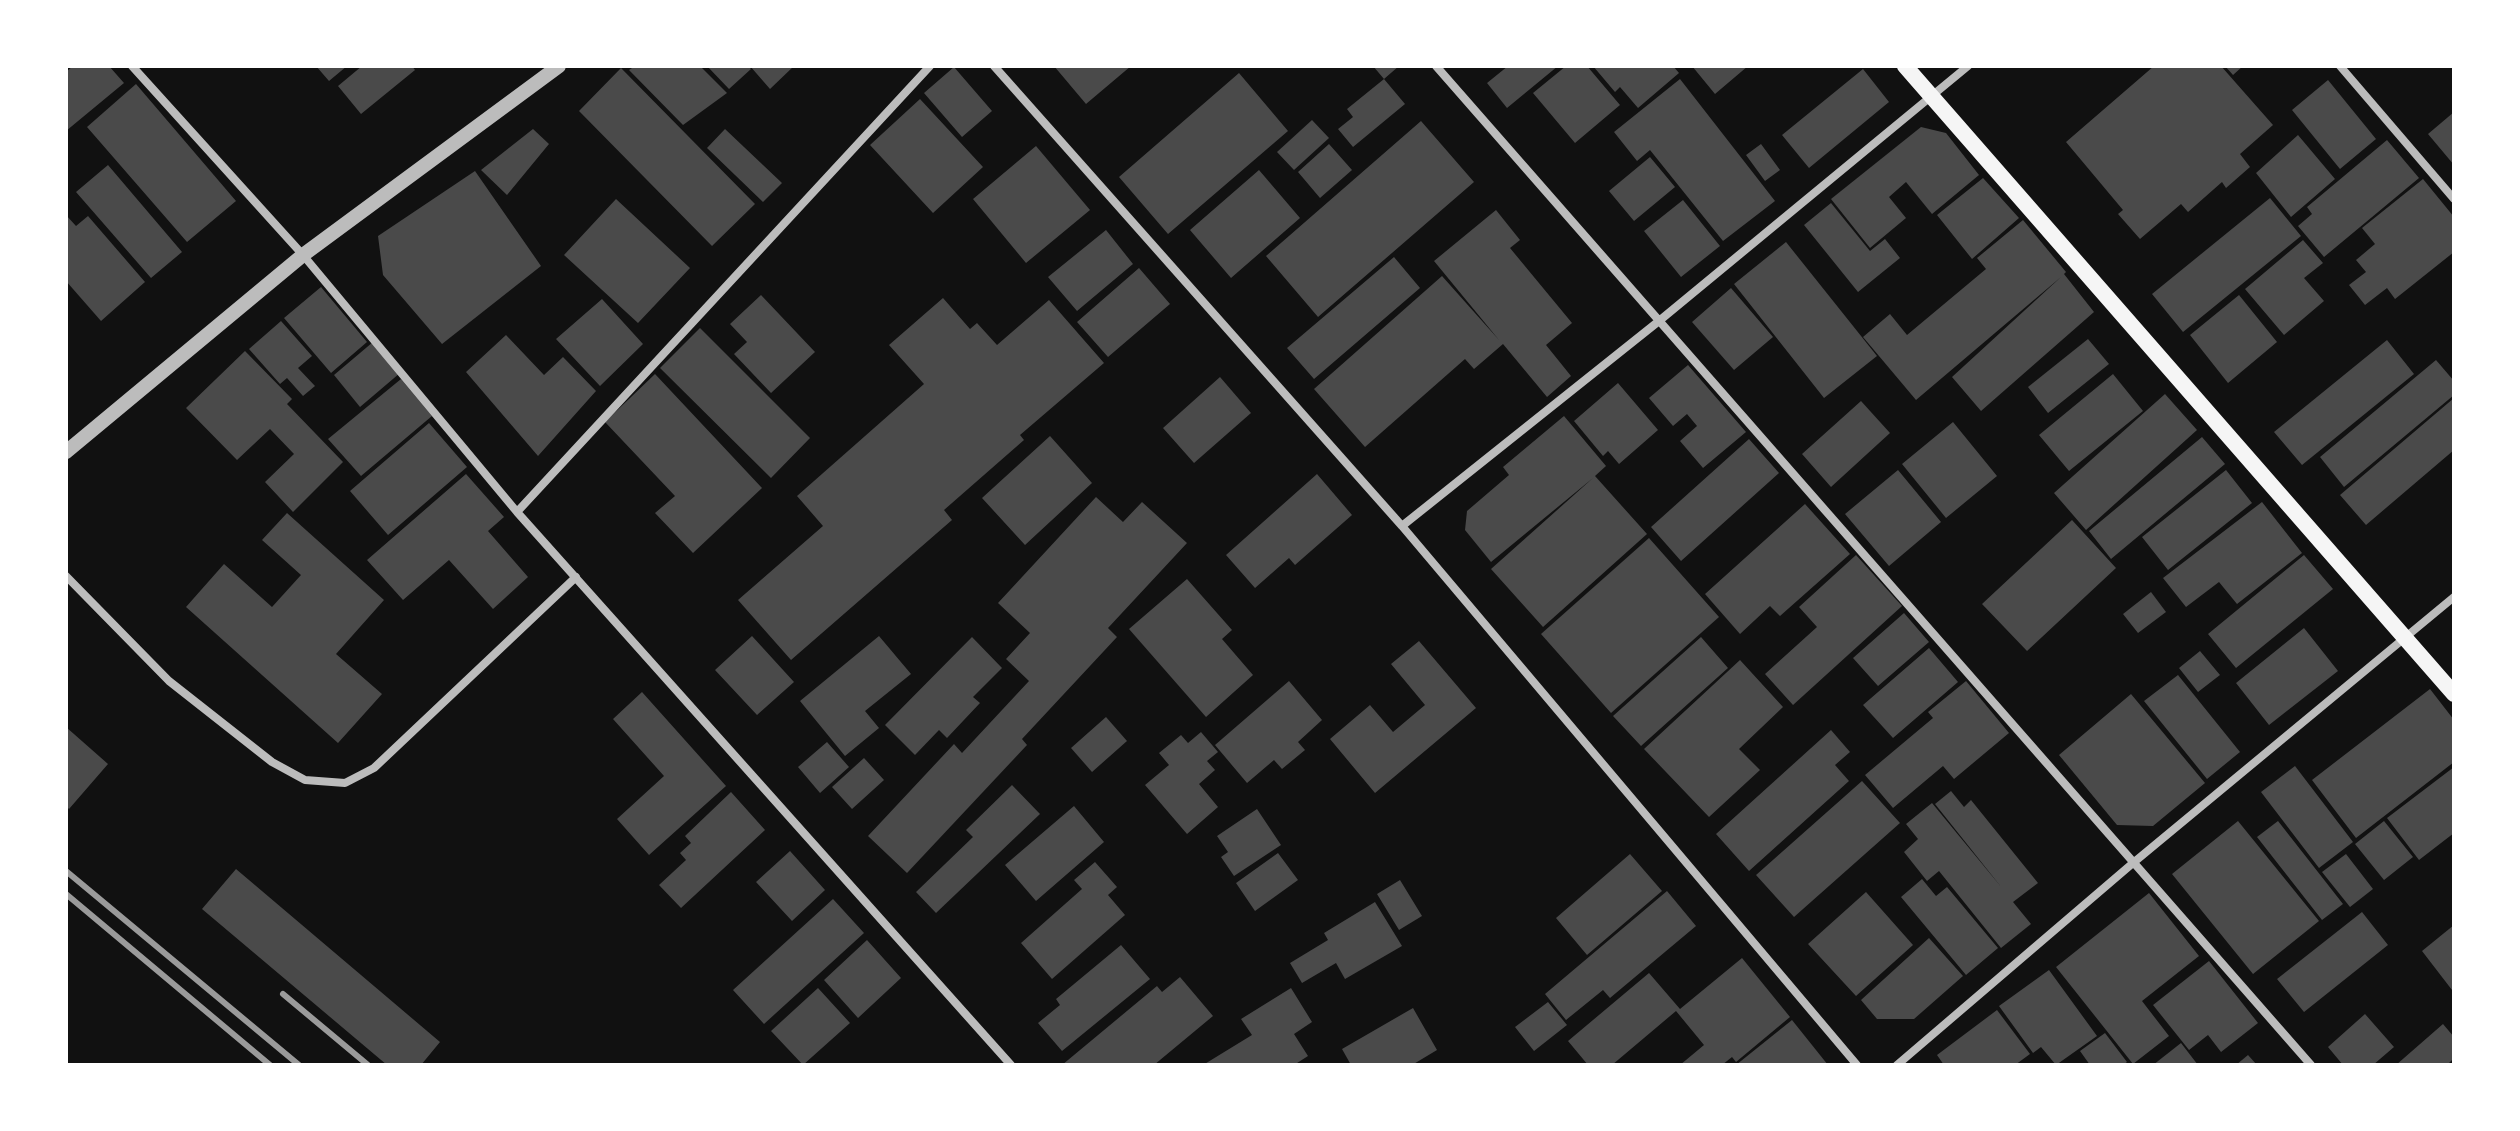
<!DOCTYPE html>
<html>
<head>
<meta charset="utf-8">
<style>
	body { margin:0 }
	#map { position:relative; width:2520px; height:1131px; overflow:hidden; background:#111; font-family:Commissioner,sans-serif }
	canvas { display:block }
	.frame { position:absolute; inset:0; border:68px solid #fff; pointer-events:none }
</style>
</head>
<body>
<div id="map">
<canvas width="2520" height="1131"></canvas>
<div class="frame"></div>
</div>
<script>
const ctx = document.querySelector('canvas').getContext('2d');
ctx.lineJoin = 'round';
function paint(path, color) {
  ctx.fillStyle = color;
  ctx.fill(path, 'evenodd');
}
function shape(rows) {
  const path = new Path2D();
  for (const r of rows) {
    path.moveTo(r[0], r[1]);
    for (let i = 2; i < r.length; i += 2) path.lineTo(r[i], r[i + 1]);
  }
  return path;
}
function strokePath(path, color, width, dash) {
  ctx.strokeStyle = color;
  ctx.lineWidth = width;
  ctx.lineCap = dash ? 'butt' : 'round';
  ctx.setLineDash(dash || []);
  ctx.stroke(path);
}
paint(shape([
	[73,66,109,66,124,83,66,131,66,72],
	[316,66,347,66,329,81],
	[362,66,412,66,415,70,361,114,338,86],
	[635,66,700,66,727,93,683,125,629,70],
	[707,66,748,66,751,69,729,89],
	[750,66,794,66,770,89],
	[1054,66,1131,66,1086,104],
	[1373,66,1399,66,1384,79],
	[1508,66,1558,66,1507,108,1487,83],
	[1566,66,1587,66,1620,105,1575,143,1533,93],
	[1593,66,1673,66,1679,73,1638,108,1620,87,1615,92],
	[1692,66,1748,66,1715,94],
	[2154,66,2221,66,2273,125,2240,154,2250,167,2226,188,2222,182,2188,212,2181,204,2140,239,2118,214,2123,210,2066,142],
	[2225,66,2243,66,2233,75],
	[954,67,992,111,962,137,924,93],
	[621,68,755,204,712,246,579,111],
	[1863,69,1889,102,1809,168,1782,135],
	[1239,73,1288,131,1168,234,1119,177],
	[1384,79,1405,104,1353,147,1338,129,1353,117,1347,109],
	[1680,79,1775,201,1723,241,1650,150,1637,161,1614,132],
	[2328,80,2376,139,2340,169,2292,110],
	[136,84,236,201,187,242,87,127],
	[920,99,983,167,933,213,870,145],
	[2454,112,2454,165,2428,134],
	[1312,120,1329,138,1294,170,1277,152],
	[1421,121,1474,182,1318,317,1266,256],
	[1921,127,1946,133,1979,175,1932,214,1906,182,1889,197,1906,218,1870,248,1831,199],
	[533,129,549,144,507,195,481,170],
	[725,129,782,183,763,202,707,148],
	[2298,135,2335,179,2291,217,2256,173],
	[2387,140,2419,178,2324,257,2298,226,2312,214,2307,207],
	[1329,144,1352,170,1320,198,1298,172],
	[1761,144,1780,170,1765,181,1746,155],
	[1036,146,1090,210,1026,263,973,199],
	[1650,157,1675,187,1634,221,1609,191],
	[108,165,182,252,151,278,76,192],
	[1259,170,1300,218,1231,278,1190,230],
	[475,171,541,266,442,344,383,275,378,236],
	[1983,178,2019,218,1972,259,1937,215],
	[2423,179,2454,217,2454,252,2395,299,2387,288,2365,305,2349,285,2366,272,2356,260,2375,244,2362,228],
	[2270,198,2301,236,2183,332,2152,294],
	[616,199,690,268,638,323,564,255],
	[1683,200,1720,246,1681,277,1644,231],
	[1831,203,1870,251,1885,239,1900,258,1858,292,1804,225],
	[1496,210,1520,240,1510,248,1572,323,1546,345,1571,376,1547,397,1503,344,1474,369,1465,359,1365,447,1314,389,1442,276,1499,340,1434,261],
	[66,215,76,226,88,216,145,282,101,321,66,281],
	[2023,220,2066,272,2064,274,2094,312,1981,411,1952,377,2061,277,1916,400,1863,337,1890,314,1907,335,1986,269,1977,258],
	[1106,230,1133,264,1077,311,1048,277],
	[2303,240,2323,263,2304,278,2324,301,2284,335,2245,289],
	[1786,242,1877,356,1824,398,1734,284],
	[1394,257,1420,288,1314,379,1287,348],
	[1139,268,1170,304,1108,357,1077,322],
	[321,287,367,342,331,373,284,318],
	[1731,288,1773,337,1734,370,1692,322],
	[761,295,815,352,771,393,734,354,747,342,730,324],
	[2239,295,2277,342,2228,383,2190,335],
	[943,298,970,329,977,323,997,345,1049,300,1104,363,1020,435,1024,440,944,510,952,520,791,660,738,600,823,526,797,496,924,384,889,345],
	[602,299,643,344,600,386,556,339],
	[281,321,312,356,298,368,315,386,303,396,287,378,280,384,249,349],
	[700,328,810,438,771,478,660,368],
	[506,335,544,375,563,357,596,391,538,456,466,372],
	[2088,339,2109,364,2048,413,2028,387],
	[2387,340,2414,374,2302,465,2274,432],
	[373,342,400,373,360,407,334,375],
	[245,351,292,399,287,404,343,462,293,512,265,482,294,454,270,429,237,460,186,408],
	[2436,360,2454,381,2454,395,2344,487,2320,457],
	[1688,365,1746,432,1703,468,1680,441,1697,426,1687,414,1673,426,1649,398],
	[655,374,762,488,693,553,655,513,675,496,605,422],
	[2113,374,2143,411,2069,471,2039,435],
	[1220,377,1251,413,1194,463,1163,428],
	[401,379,432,416,361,476,328,439],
	[1618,383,1658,430,1619,464,1608,451,1603,456,1574,421],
	[2165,394,2197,430,2086,530,2054,493],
	[2454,398,2454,450,2366,525,2340,495],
	[1861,401,1890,433,1831,487,1802,454],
	[1564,416,1606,466,1595,476,1647,534,1543,627,1491,569,1593,478,1491,562,1465,530,1467,511,1509,475,1503,467],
	[1953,422,1997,476,1946,518,1902,464],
	[429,423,467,467,388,535,350,491],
	[1050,436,1092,483,1025,545,982,498],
	[2202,437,2225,464,2111,559,2089,531],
	[1749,439,1779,473,1681,561,1651,527],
	[1898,470,1941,522,1889,566,1845,514],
	[2226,470,2252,503,2168,570,2142,537],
	[466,474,504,517,488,531,528,577,493,609,449,560,403,600,367,560],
	[1317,474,1352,515,1295,565,1289,558,1255,588,1226,555],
	[1096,497,1123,522,1142,502,1187,543,1108,628,1117,637,1022,739,1027,745,907,873,868,836,954,744,962,753,1029,681,1006,659,1030,633,998,603],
	[2262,502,2302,553,2237,604,2219,582,2186,607,2163,578],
	[1805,504,1850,554,1780,616,1770,606,1740,634,1705,594],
	[287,513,384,600,336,654,382,694,338,743,186,607,224,564,272,607,301,575,262,540],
	[2072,520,2116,568,2027,651,1982,604],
	[1649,538,1719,617,1611,713,1541,634],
	[1856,555,1902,606,1793,705,1765,674,1817,627,1799,607],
	[2304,555,2333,589,2236,668,2208,634],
	[1187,579,1232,630,1222,639,1253,675,1206,717,1129,629],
	[2151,592,2166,612,2138,633,2123,614],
	[1904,613,1929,642,1878,686,1853,658],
	[2304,628,2338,671,2269,725,2236,683],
	[752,636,794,682,757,715,715,670],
	[879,636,911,674,865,711,879,728,845,756,800,701],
	[972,637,1002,668,973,697,980,703,947,738,939,730,915,755,885,725],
	[1701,637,1728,668,1641,746,1613,716],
	[1419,641,1476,708,1375,793,1330,739,1370,705,1393,732,1425,705,1391,664],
	[1929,648,1958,682,1893,738,1863,705],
	[2200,651,2220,675,2198,692,2179,668],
	[1740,660,1783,707,1739,749,1760,770,1709,817,1644,749],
	[2178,675,2240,752,2207,779,2144,701],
	[1289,681,1322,720,1298,742,1305,750,1282,769,1274,760,1247,783,1215,745],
	[1966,681,2009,733,1954,779,1943,766,1893,808,1865,775,1933,718,1928,712],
	[2430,689,2454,720,2454,762,2356,838,2312,780],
	[642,692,726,786,649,855,617,819,664,776,613,719],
	[2131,694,2205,783,2153,826,2117,825,2059,755],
	[1106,717,1127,741,1092,772,1071,748],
	[66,727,108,764,69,809,66,806],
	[1831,730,1850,752,1835,765,1849,781,1749,871,1716,834],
	[1201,732,1218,752,1207,761,1215,770,1199,784,1218,807,1187,834,1145,785,1169,765,1159,753,1181,735,1188,743],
	[827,742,849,767,820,793,798,767],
	[864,758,884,780,852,809,832,787],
	[2295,766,2353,842,2319,868,2261,792],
	[2454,767,2454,833,2419,860,2387,818],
	[1862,781,1900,823,1794,917,1756,875],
	[1012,785,1040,814,936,913,916,892,973,837,966,830],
	[1951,791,1964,807,1971,800,2038,883,2013,902,2031,924,2001,948,1939,871,1927,881,1904,852,1918,839,1906,824,1932,803,2002,888,1935,804],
	[731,792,765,830,681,908,659,885,686,860,680,853,691,843,685,836],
	[1074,806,1104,842,1036,901,1005,865],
	[1257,809,1281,845,1234,876,1221,857,1228,852,1217,836],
	[2238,821,2319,921,2253,974,2172,874],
	[2278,821,2343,904,2322,920,2257,837],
	[2384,821,2413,857,2384,880,2355,844],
	[790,851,825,890,792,921,756,882],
	[1278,853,1298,880,1255,911,1236,883],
	[1630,854,1662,891,1587,955,1556,918],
	[2346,854,2373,889,2350,907,2322,872],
	[1095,862,1117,887,1108,895,1125,915,1052,979,1021,943,1082,889,1074,880],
	[236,869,440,1042,421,1065,387,1065,202,909],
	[1922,879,1936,896,1947,887,1998,948,1966,975,1901,897],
	[1400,880,1422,916,1399,930,1377,894],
	[1667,891,1696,926,1610,998,1603,990,1566,1020,1545,994],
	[1866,892,1913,945,1856,996,1808,944],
	[2149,893,2199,956,2142,1001,2169,1036,2133,1064,2056,967],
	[833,899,864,933,764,1024,733,990],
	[1375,902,1402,946,1345,979,1336,963,1302,983,1290,963,1328,940,1324,933],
	[2362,912,2388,945,2304,1012,2277,979],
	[2454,925,2454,988,2452,990,2422,951],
	[1929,938,1963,976,1914,1019,1877,1019,1861,1000],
	[867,940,901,978,858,1018,824,980],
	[1121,945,1150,979,1062,1051,1038,1023,1060,1005,1056,999],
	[1742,958,1790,1017,1736,1062,1732,1057,1722,1065,1680,1065,1704,1045,1676,1011,1612,1065,1588,1065,1568,1041,1649,973,1680,1009],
	[2209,961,2258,1023,2221,1052,2208,1035,2189,1050,2153,1005],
	[2049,970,2097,1036,2056,1065,2041,1047,2033,1053,1999,1006],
	[1180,977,1213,1016,1154,1065,1062,1065,1157,986,1162,992],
	[818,988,850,1023,803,1065,771,1031],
	[1291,988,1312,1022,1294,1034,1308,1056,1294,1065,1203,1065,1252,1035,1241,1019],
	[1548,1002,1567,1025,1534,1051,1515,1027],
	[1413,1008,1437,1050,1412,1065,1351,1065,1342,1049],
	[1997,1010,2030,1054,2015,1065,1944,1065,1937,1055],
	[2365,1014,2394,1047,2373,1065,2343,1065,2328,1047],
	[1792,1020,1828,1065,1736,1065],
	[2443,1024,2454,1037,2454,1058,2447,1065,2396,1065],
	[2105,1033,2127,1062,2123,1065,2090,1065,2080,1051],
	[2181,1043,2198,1065,2153,1065],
	[2248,1055,2257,1065,2236,1065]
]), '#4a4a4a');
strokePath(shape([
	[132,66,303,255,517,512,1011,1065],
	[994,66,1402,526,1857,1065],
	[1436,66,2311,1065],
	[2340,66,2454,199],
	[517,512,930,66],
	[1402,526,1659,321,1968,66],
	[66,576,169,681,272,762,305,780,345,783,374,768,576,577],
	[1897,1065,2133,863,2454,597]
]), '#bcbcbc', 8);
strokePath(shape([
	[66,452,303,255,559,66]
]), '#bcbcbc', 14);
strokePath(shape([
	[1905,66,2454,694]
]), '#f5f5f5', 16);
strokePath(shape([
	[66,871,299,1065],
	[66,894,270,1065],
	[283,994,368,1065]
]), '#9a9a9a', 6);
</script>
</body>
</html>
